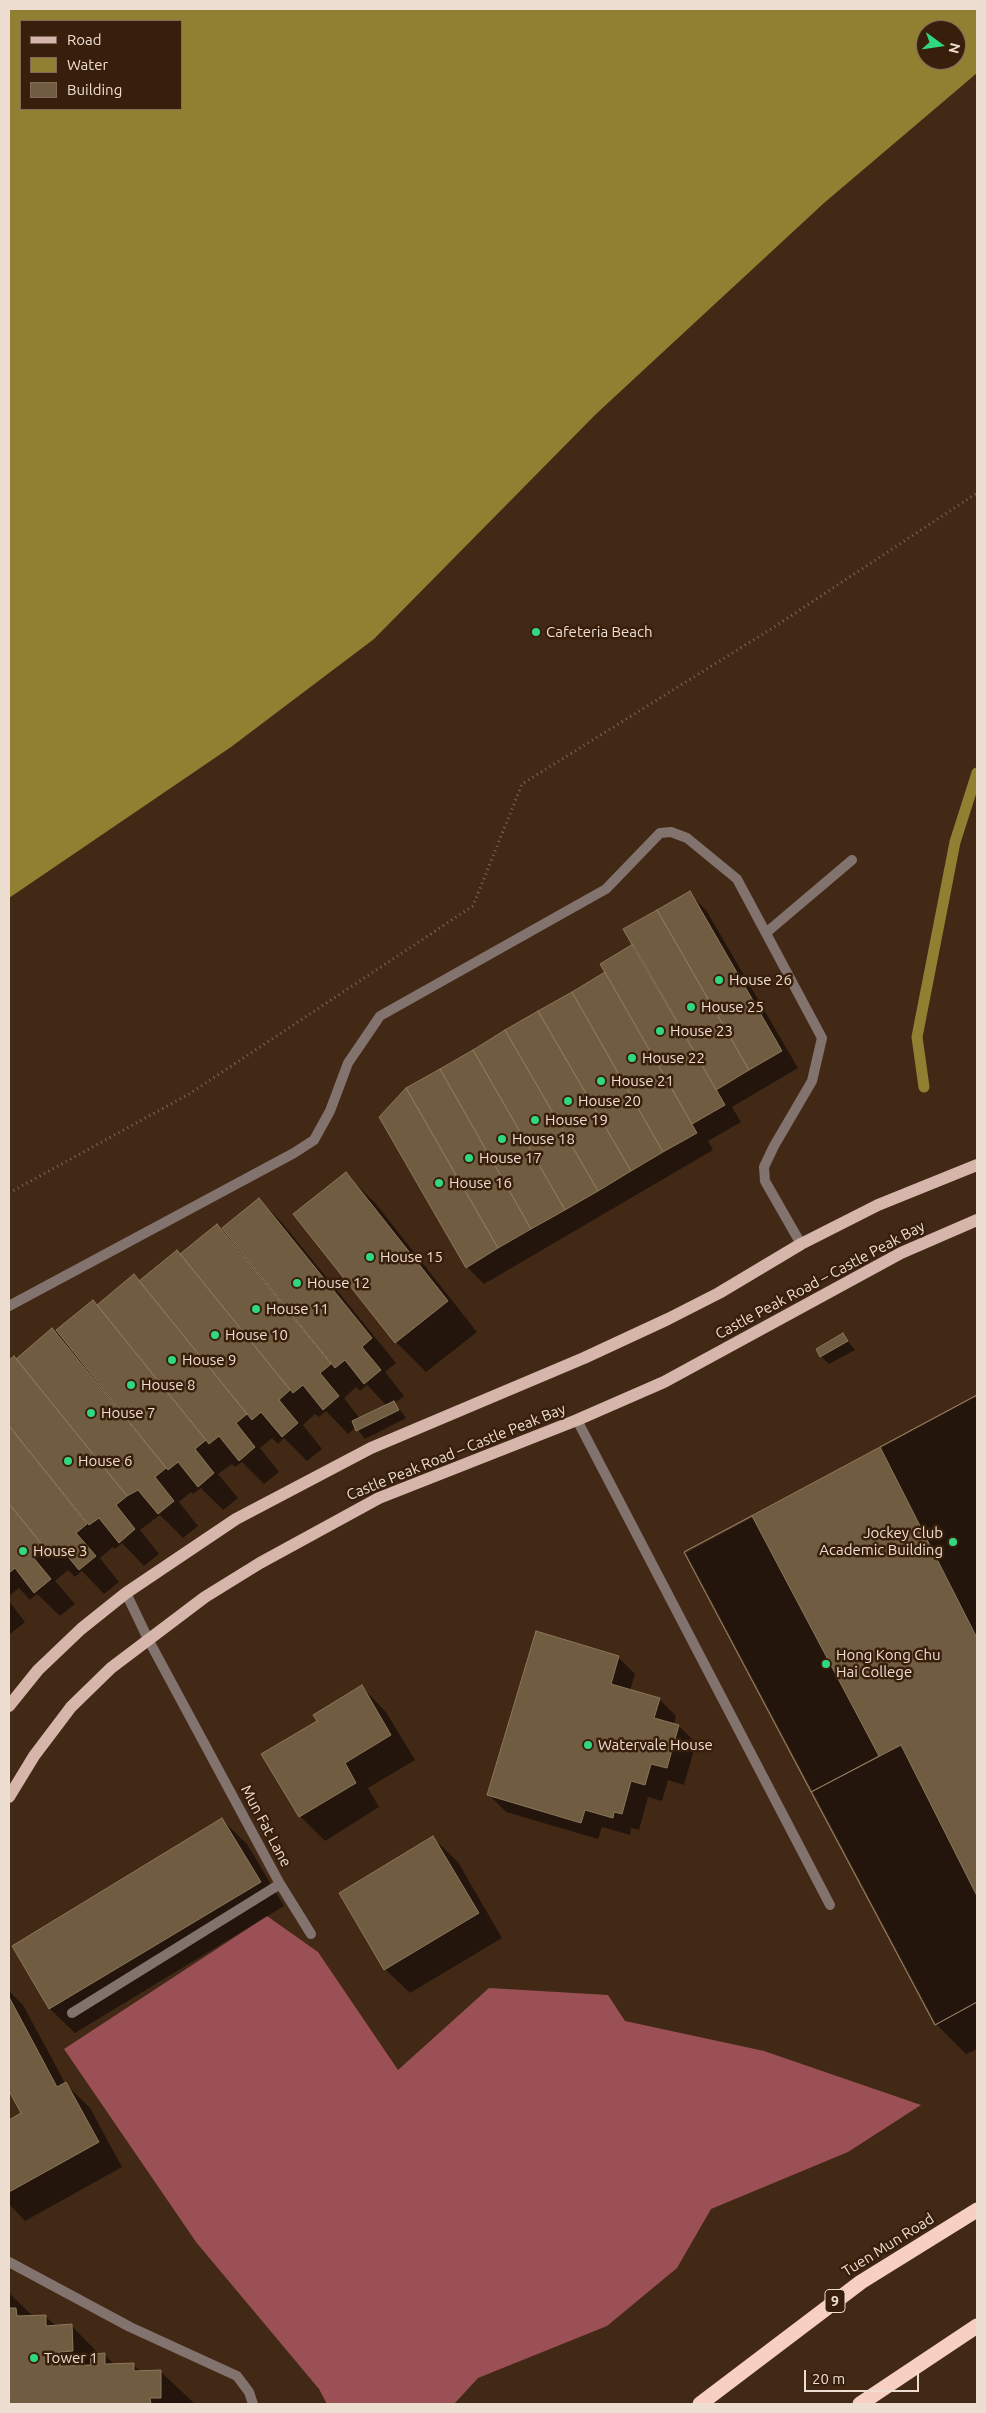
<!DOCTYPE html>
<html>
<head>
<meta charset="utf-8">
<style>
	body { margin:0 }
	#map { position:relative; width:986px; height:2413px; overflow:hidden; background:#422916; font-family:Ubuntu,sans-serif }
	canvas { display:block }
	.frame { position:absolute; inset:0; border:10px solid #eeded2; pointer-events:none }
	.legend { position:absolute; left:20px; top:20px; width:162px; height:90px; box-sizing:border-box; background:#381f0c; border:1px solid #816b5b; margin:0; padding:6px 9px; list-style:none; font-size:15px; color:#eeded2 }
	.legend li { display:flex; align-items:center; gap:10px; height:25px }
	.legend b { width:25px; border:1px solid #816b5b }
	.north { position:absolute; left:916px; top:20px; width:50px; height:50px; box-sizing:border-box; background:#381f0c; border:1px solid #816b5b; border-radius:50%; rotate:104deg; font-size:14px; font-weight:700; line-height:20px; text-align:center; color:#eeded2 }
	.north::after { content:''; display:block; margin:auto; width:18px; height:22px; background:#31d882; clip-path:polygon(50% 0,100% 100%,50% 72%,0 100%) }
	.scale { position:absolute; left:804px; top:2370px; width:115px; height:22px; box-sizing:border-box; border:2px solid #eeded2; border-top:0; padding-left:6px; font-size:15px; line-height:18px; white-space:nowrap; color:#eeded2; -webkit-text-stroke:4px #381f0c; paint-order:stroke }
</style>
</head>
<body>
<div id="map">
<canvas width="986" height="2413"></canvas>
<div class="frame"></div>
<ul class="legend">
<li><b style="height:6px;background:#d6b5ab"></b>Road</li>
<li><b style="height:14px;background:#928032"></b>Water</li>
<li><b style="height:14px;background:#705c40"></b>Building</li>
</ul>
<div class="north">N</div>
<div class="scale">20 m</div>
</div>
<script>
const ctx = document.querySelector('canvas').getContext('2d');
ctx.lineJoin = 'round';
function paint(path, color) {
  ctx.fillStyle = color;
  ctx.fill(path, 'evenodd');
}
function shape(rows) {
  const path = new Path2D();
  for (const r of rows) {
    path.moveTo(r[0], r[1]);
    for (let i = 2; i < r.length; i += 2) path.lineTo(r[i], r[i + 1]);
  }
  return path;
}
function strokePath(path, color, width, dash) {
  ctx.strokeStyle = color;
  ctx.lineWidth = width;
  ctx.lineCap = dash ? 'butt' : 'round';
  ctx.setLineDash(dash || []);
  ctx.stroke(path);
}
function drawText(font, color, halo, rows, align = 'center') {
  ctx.font = font + ' Ubuntu,sans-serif';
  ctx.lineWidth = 5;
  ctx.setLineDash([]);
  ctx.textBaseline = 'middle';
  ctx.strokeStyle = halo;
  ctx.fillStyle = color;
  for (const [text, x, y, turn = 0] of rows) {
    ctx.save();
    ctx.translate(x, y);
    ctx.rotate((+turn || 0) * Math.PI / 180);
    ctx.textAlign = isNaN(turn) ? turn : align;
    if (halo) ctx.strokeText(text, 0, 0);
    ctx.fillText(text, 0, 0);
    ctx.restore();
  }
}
paint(shape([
	[267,1916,318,1952,398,2070,489,1988,608,1995,625,2021,764,2051,921,2105,848,2152,711,2209,677,2268,607,2326,478,2378,454,2404,327,2404,319,2389,196,2242,64,2049]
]), '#9b5055');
paint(shape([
	[9,9,977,9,977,73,824,203,596,414,374,639,231,747,9,898],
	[21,21,181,21,181,109,21,109],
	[926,30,956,30,956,60,926,60]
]), '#928032');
paint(shape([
	[689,893,706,910,798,1068,732,1107,741,1122,708,1141,713,1150,484,1284,467,1267,606,973],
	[346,1174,376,1204,477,1332,426,1372,396,1342],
	[259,1199,283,1224,396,1363,385,1372,404,1396,395,1403,406,1418,365,1439,356,1427,348,1434,326,1411,319,1417,315,1414,303,1425,322,1449,307,1461,284,1438,278,1444,272,1438,260,1448,279,1472,264,1484,242,1462,235,1467,232,1464,218,1474,238,1498,223,1510,201,1488,193,1494,191,1492,179,1502,198,1526,183,1538,160,1515,140,1530,159,1554,144,1566,122,1543,115,1549,113,1547,100,1558,119,1582,104,1594,82,1571,75,1577,68,1570,55,1581,75,1604,60,1616,37,1594,30,1600,19,1588,9,1596,9,1361,14,1357,16,1360,55,1332,93,1302,97,1307,180,1256,217,1225,222,1230],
	[367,1385,387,1406,360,1419,344,1398,356,1387,360,1391],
	[843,1335,855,1350,829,1364,821,1356],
	[977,1396,977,2049,966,2054,936,2024,686,1553],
	[9,1601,25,1622,10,1634,9,1632],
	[618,1657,635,1674,630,1691,659,1699,676,1716,674,1725,679,1726,696,1743,684,1785,668,1780,662,1801,648,1797,639,1830,631,1828,630,1835,602,1827,598,1839,506,1812,489,1795],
	[362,1687,386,1712,415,1760,368,1788,379,1807,325,1841,300,1816,319,1721],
	[222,1820,247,1844,284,1906,75,2033,50,2009,13,1947],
	[433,1838,458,1862,502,1938,410,1993,385,1969],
	[9,1991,23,2005,65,2083,90,2108,122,2167,25,2221,9,2204,9,2121,22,2114,9,2088],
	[9,2293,33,2316,45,2316,56,2326,71,2325,100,2355,104,2354,115,2365,133,2364,141,2372,160,2371,195,2404,9,2404]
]), '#0007');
strokePath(shape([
	[924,1087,917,1037,955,842,977,773]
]), '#928032', 11);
const building = shape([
	[690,891,782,1051,749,1070,657,910,690,891],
	[657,910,749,1070,716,1090,623,929,657,910],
	[633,944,725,1105,692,1124,600,964,633,944],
	[605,972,697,1133,663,1152,572,992,605,972],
	[572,992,663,1152,631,1171,538,1011,572,992],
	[538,1011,631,1171,598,1191,505,1030,538,1011],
	[505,1030,598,1191,565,1210,473,1050,505,1030],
	[473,1050,565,1210,531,1229,440,1069,473,1050],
	[440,1069,531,1229,498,1248,406,1088,440,1069],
	[406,1088,498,1248,466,1268,379,1117,406,1088],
	[346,1172,448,1301,395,1343,293,1214,346,1172],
	[259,1198,372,1338,362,1347,381,1370,364,1384,345,1360,335,1368,222,1228,259,1198],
	[217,1224,331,1364,320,1373,339,1396,323,1410,303,1385,293,1393,180,1254,217,1224],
	[177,1250,290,1390,279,1400,298,1423,282,1437,261,1412,252,1420,139,1281,177,1250],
	[134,1274,247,1414,236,1423,255,1447,239,1461,219,1436,209,1444,97,1305,134,1274],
	[93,1300,206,1440,195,1449,214,1473,198,1487,178,1462,168,1470,56,1330,93,1300],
	[52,1328,166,1468,155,1477,174,1501,158,1514,138,1490,127,1496,16,1359,52,1328],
	[843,1333,848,1341,820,1357,816,1349,843,1333],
	[14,1356,127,1496,116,1505,135,1529,119,1543,99,1518,89,1525,9,1426,9,1360,14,1356],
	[977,1395,977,2002,935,2025,684,1552,977,1395],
	[977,1395,977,1638,880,1447,977,1395],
	[394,1401,399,1410,356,1431,352,1421,394,1401],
	[9,1426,87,1524,76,1533,96,1556,79,1570,59,1546,49,1553,9,1503,9,1426],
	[9,1504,43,1546,32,1556,51,1579,34,1593,15,1568,9,1573,9,1504],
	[752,1516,879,1756,811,1792,684,1552,752,1516],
	[536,1631,619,1656,611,1684,660,1698,654,1718,679,1725,667,1768,651,1764,645,1785,631,1781,622,1814,614,1812,613,1818,585,1810,581,1823,487,1795,536,1631],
	[362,1685,391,1735,345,1763,356,1783,299,1817,261,1754,317,1721,313,1715,362,1685],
	[901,1745,977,1896,977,2002,935,2025,811,1792,901,1745],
	[222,1818,261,1882,49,2009,12,1946,222,1818],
	[433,1836,479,1913,384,1970,339,1893,433,1836],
	[9,1997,57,2087,66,2082,99,2142,9,2192,9,2120,21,2113,9,2091,9,1997],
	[9,2308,16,2308,17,2316,46,2315,46,2326,72,2324,73,2351,60,2352,60,2366,91,2365,90,2354,105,2353,105,2364,134,2363,134,2371,161,2370,161,2398,150,2398,151,2404,9,2404,10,2398,9,2397,9,2308]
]);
paint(building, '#705c40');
strokePath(building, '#8b775a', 1);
strokePath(shape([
	[9,1193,189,1094,473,906,522,784,771,629,977,493]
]), '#7f6958', 3, [1, 4]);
strokePath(shape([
	[767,932,852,860],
	[9,1306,294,1153,314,1140,330,1111,348,1063,380,1016,606,889,660,833,671,832,687,838,737,879,822,1038,812,1081,774,1146,764,1167,765,1181,801,1244],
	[577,1420,830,1905],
	[9,2262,130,2327,237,2376,249,2392,253,2404]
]), '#83736e', 10);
strokePath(shape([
	[280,1884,311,1934],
	[72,2013,280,1884,148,1639,126,1593]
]), '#83736e', 10);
strokePath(shape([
	[9,1706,38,1670,81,1629,126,1593,236,1519,371,1448,584,1358,668,1319,719,1293,801,1244,878,1205,977,1165],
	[9,1797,34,1756,71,1707,111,1668,205,1597,260,1563,379,1498,577,1420,664,1382,901,1253,977,1220]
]), '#d6b5ab', 12);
strokePath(shape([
	[700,2404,861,2282,977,2210],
	[860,2404,977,2326]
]), '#f7cfc3', 15);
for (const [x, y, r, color] of [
	[536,632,5,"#31d882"],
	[719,980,5,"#31d882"],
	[691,1007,5,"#31d882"],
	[660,1031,5,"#31d882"],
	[632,1058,5,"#31d882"],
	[601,1081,5,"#31d882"],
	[568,1101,5,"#31d882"],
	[535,1120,5,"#31d882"],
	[502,1139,5,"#31d882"],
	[469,1158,5,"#31d882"],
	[439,1183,5,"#31d882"],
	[370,1257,5,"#31d882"],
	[297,1283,5,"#31d882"],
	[256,1309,5,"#31d882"],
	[215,1335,5,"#31d882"],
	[172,1360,5,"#31d882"],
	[131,1385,5,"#31d882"],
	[91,1413,5,"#31d882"],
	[68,1461,5,"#31d882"],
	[953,1542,5,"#31d882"],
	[23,1551,5,"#31d882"],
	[826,1664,5,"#31d882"],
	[588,1745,5,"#31d882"],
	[34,2358,5,"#31d882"]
]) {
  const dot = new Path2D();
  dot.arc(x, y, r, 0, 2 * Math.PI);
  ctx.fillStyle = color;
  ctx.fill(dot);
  strokePath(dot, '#381f0c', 2);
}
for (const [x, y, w] of [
	[835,2301,20]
]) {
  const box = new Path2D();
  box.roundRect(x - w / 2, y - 11.5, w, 23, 4);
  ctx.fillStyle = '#381f0c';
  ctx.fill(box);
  strokePath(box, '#eeded2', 1);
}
drawText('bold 14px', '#eeded2', null, [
	["9",835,2301]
]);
drawText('15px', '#eeded2', '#381f0c', [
	["Cafeteria Beach",546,632],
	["House 26",729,980],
	["House 25",701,1007],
	["House 23",670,1031],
	["House 22",642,1058],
	["House 21",611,1081],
	["House 20",578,1101],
	["House 19",545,1120],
	["House 18",512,1139],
	["House 17",479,1158],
	["House 16",449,1183],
	["House 15",380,1257],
	["House 12",307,1283],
	["House 11",266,1309],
	["House 10",225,1335],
	["House 9",182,1360],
	["House 8",141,1385],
	["House 7",101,1413],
	["House 6",78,1461],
	["Jockey Club",943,1533,"right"],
	["Academic Building",943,1550,"right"],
	["House 3",33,1551],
	["Hong Kong Chu",836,1655],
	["Hai College",836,1672],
	["Watervale House",598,1745],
	["Tower 1",44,2358]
], 'left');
drawText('15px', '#eeded2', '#381f0c', [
	["Castle Peak Road – Castle Peak Bay",820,1280,-28],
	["Castle Peak Road – Castle Peak Bay",456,1452,-22],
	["Mun Fat Lane",266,1826,62],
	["Tuen Mun Road",888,2245,-32]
]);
</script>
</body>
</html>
